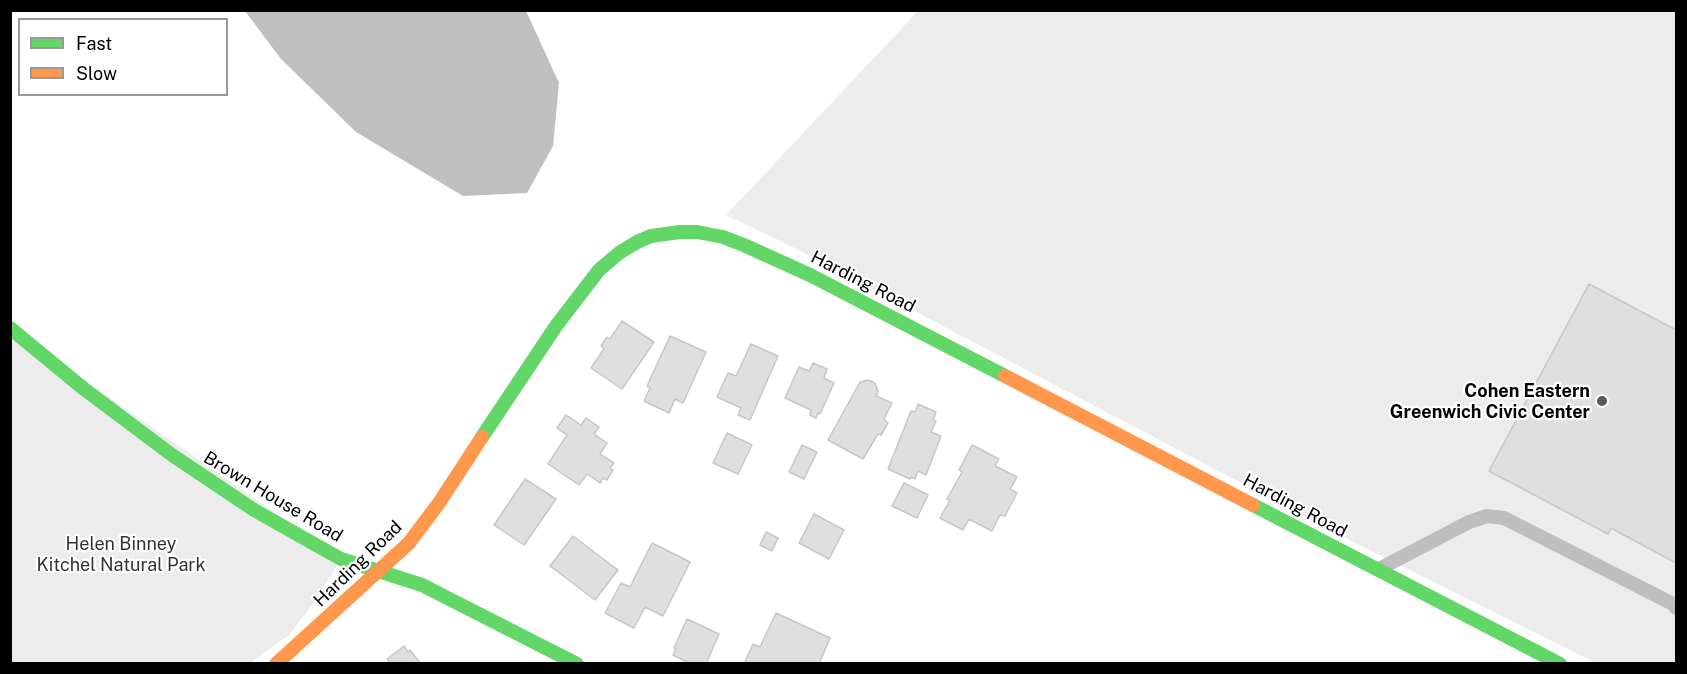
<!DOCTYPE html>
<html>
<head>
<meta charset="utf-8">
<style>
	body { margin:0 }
	#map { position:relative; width:1687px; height:674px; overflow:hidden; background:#fff; font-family:"Public Sans",sans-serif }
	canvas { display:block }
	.frame { position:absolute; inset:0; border:12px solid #000; pointer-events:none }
	.legend { position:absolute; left:18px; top:18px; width:210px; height:78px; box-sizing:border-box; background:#fff; border:2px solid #999; margin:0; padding:8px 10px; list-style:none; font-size:18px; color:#000 }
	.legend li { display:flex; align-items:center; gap:12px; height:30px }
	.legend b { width:30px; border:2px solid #999 }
</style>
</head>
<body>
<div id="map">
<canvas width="1687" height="674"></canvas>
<div class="frame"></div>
<ul class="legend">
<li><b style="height:8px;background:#63d668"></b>Fast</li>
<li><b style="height:8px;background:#ff974d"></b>Slow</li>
</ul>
</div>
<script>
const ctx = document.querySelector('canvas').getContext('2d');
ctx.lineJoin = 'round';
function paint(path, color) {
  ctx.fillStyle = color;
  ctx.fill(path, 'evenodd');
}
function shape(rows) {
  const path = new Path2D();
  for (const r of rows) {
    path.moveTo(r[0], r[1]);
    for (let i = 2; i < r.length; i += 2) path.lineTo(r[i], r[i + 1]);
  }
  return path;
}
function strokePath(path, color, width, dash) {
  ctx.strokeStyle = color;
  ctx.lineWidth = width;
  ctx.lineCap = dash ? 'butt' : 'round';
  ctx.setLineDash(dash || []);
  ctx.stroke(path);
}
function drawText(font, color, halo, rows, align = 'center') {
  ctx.font = font + ' "Public Sans",sans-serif';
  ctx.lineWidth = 4.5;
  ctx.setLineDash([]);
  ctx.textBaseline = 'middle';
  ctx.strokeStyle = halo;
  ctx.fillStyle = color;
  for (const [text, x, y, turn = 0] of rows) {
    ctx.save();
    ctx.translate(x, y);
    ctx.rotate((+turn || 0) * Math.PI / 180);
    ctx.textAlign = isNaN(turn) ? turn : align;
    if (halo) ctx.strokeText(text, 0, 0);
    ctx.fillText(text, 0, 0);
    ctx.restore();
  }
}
paint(shape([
	[918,11,1676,11,1676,663,1596,663,1359,545,787,244,726,215],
	[10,328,341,559,315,601,289,635,250,663,11,663]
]), '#ececec');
paint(shape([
	[245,11,526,11,559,83,553,146,527,193,463,196,356,132,281,59]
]), '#bfbfbf');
const building = shape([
	[1589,284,1676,330,1676,563,1611,528,1608,534,1489,471,1589,284],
	[622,321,654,342,622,389,591,368,604,349,601,346,607,337,610,339,622,321],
	[670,336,706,352,683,403,675,399,669,413,644,401,650,388,647,386,670,336],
	[751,344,778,356,750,420,738,415,741,408,717,397,728,373,736,376,751,344],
	[813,363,827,369,824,378,834,383,820,414,818,413,816,418,810,415,811,410,785,398,799,367,809,371,813,363],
	[868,380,875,383,878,392,876,396,892,403,884,419,888,423,881,435,878,434,863,459,828,440,860,382,868,380],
	[918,404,936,412,933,420,936,421,931,432,941,436,926,475,918,471,915,479,911,477,910,479,888,469,911,411,915,412,918,404],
	[566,415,581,425,586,418,599,427,594,434,607,443,600,454,614,463,610,468,613,470,607,480,603,478,600,483,587,474,579,485,548,464,567,435,557,428,566,415],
	[727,433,752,445,738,474,713,463,727,433],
	[802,445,817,452,804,479,789,472,802,445],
	[972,445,999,459,995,466,1017,477,1010,489,1017,493,1005,516,1000,515,992,531,969,519,963,530,940,518,950,500,947,499,962,472,959,470,972,445],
	[525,479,556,499,524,545,494,525,525,479],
	[904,483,928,495,917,518,892,506,904,483],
	[814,514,844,530,829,559,799,543,814,514],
	[766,532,778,538,772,551,760,545,766,532],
	[573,536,618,570,595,600,550,566,573,536],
	[652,543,690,562,663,616,645,607,634,628,605,613,621,583,630,587,652,543],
	[776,613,830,638,819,664,744,664,753,644,760,647,776,613],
	[687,619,719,634,706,664,691,664,673,655,676,649,674,648,687,619],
	[404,646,408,652,410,650,421,664,386,664,389,661,387,659,404,646]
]);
paint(building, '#dfdfdf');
strokePath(building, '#c7c7c7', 1.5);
strokePath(shape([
	[1381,568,1469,522,1487,516,1504,518,1673,604,1676,608]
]), '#bebebe', 14);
strokePath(shape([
	[10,328,84,389,172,455,254,510,341,559,422,585,577,664],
	[482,437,556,326,599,270,619,253,637,242,651,236,680,232,697,232,723,237,746,246,810,275,1005,376],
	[1253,505,1560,664]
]), '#63d668', 14);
strokePath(shape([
	[1005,376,1253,505],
	[276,664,409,543,439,503,482,437]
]), '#ff974d', 14);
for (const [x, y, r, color] of [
	[1602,401,6,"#595959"]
]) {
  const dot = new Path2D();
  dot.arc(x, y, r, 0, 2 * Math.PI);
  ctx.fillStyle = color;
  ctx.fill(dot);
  strokePath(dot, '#fff', 2);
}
drawText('18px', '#000', '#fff', [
	["Harding Road",863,282,27],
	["Brown House Road",273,497,31],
	["Harding Road",1295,506,28],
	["Harding Road",358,564,-44]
]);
drawText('bold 18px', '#000', '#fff', [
	["Cohen Eastern",1590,391],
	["Greenwich Civic Center",1590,412]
], 'right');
drawText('18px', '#333', '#fff', [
	["Helen Binney",121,544],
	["Kitchel Natural Park",121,565]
]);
</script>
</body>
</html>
